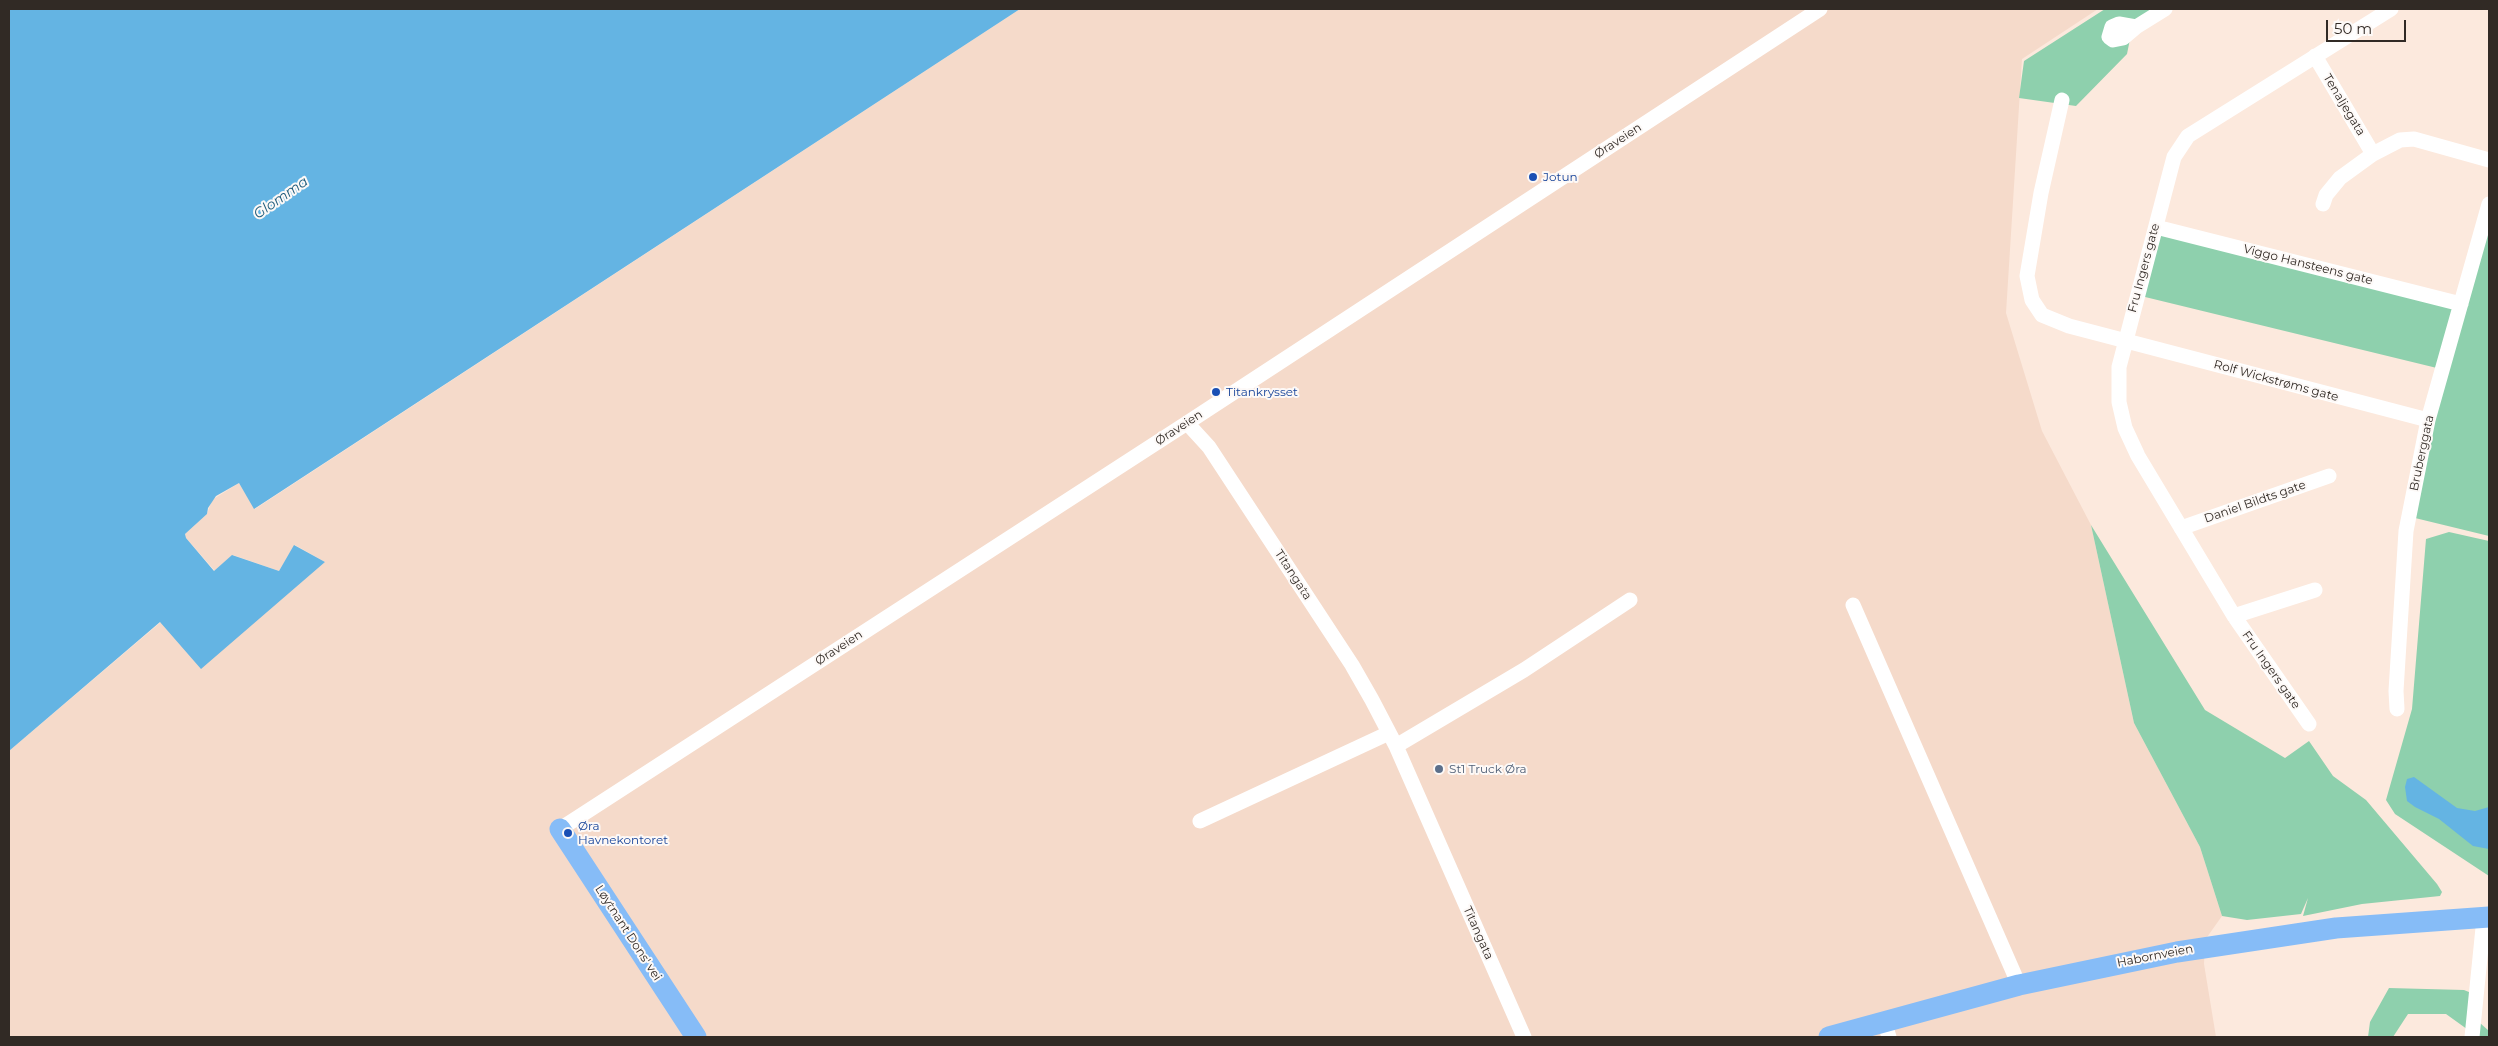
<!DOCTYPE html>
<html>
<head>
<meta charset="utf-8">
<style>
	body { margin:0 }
	#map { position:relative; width:2498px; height:1046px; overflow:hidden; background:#fce9dd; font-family:Montserrat,sans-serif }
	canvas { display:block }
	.frame { position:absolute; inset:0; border:10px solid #312a25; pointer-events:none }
	.scale { position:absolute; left:2326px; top:20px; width:80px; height:22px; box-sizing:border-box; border:2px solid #312a25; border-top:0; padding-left:6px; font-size:15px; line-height:18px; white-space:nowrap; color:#312a25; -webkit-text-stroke:4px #fdf9f7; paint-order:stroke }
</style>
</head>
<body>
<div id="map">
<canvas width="2498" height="1046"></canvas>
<div class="frame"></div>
<div class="scale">50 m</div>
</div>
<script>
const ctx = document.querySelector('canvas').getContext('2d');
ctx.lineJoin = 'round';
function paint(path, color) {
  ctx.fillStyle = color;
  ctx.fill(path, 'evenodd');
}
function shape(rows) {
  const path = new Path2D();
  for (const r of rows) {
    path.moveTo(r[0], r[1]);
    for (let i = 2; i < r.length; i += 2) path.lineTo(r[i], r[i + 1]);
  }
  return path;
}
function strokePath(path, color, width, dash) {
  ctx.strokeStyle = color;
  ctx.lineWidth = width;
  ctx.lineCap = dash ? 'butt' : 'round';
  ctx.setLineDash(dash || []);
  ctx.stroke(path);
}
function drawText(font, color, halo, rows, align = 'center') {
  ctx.font = font + ' Montserrat,sans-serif';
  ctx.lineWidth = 4;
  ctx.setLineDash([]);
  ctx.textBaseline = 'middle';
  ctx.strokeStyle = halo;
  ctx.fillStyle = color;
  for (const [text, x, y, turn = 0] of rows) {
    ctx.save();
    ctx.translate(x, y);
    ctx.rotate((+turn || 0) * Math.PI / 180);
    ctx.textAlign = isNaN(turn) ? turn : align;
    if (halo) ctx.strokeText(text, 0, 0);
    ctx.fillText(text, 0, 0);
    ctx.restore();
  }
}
paint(shape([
	[1020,9,2098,9,2022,59,2006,313,2042,431,2091,525,2134,723,2200,847,2222,916,2205,940,2204,964,2216,1037,9,1037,9,751,161,622,325,562,295,545,279,571,233,555,215,571,186,538,185,534,207,514,212,500,239,483,255,509]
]), '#f5daca');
paint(shape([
	[2105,9,2159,9,2130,39,2127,54,2076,106,2019,98,2024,61],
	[2489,224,2489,536,2415,518,2432,420],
	[2157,229,2459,305,2441,369,2141,296],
	[2091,525,2205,710,2285,758,2309,741,2333,776,2366,800,2437,884,2442,892,2440,896,2362,904,2303,916,2308,898,2301,914,2247,920,2222,916,2200,847,2134,723],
	[2449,532,2489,541,2489,876,2395,814,2386,800,2412,709,2426,539],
	[2389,988,2464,990,2481,997,2480,1023,2489,1031,2489,1037,2478,1037,2446,1014,2408,1014,2393,1037,2368,1037,2370,1022]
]), '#8ed0ad');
paint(shape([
	[9,9,1020,9,254,509,239,483,216,496,208,508,207,514,185,534,186,538,214,571,232,555,279,571,294,545,325,562,201,669,160,622,9,751],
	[2414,777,2457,808,2475,811,2489,807,2489,849,2473,846,2439,819,2415,807,2407,801,2405,787,2407,779]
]), '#64b4e3');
strokePath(shape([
	[2136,27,2119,24,2112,27,2109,37,2113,40,2123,38,2136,27,2165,9],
	[2315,56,2373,154],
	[2062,100,2041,193,2027,276,2032,300,2042,315,2069,326,2428,420],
	[2323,204,2326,195,2340,178,2373,154,2400,140,2414,139,2489,160],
	[2156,227,2461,304],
	[1187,423,1209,447,1352,665,1372,700,1396,746,1524,1037],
	[2181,528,2329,476],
	[1853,605,2019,985],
	[2234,616,2315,590],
	[2397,709,2396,691,2406,531,2428,420,2489,204],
	[2309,724,2234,616,2138,456,2125,428,2119,402,2119,367,2174,157,2188,136,2391,9],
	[1396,746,1524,670,1630,600],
	[1200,821,1389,733],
	[560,829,1187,423,1820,9],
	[1884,1021,1889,1037],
	[2472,1037,2484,918]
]), '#fff', 15);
strokePath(shape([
	[560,829,696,1037],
	[1829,1037,2019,985,2177,952,2336,928,2489,917]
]), '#86bcf7', 21);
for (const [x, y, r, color] of [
	[1533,177,5,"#1a4fb4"],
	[1216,392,5,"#1a4fb4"],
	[1439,769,5,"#5c6f8a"],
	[568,833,5,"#1a4fb4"]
]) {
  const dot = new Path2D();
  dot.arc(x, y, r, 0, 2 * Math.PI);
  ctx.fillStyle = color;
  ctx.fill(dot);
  strokePath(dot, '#fdf9f7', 2);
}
drawText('12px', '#312a25', '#fdf9f7', [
	["Tenaljegata",2344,105,59],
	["Øraveien",1618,141,-33],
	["Viggo Hansteens gate",2308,265,14],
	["Fru Ingers gate",2144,268,-75],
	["Rolf Wickstrøms gate",2276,381,15],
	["Øraveien",1179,428,-33],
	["Bruberggata",2422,453,-78],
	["Daniel Bildts gate",2255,502,-19],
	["Titangata",1293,575,57],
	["Øraveien",839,648,-33],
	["Fru Ingers gate",2271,670,55],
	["Løytnant Dons' vei",628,933,57],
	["Titangata",1478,933,66],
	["Habornveien",2155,956,-11]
]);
drawText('12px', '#164399', '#fdf9f7', [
	["Jotun",1543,177],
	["Titankrysset",1226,392],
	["Øra",578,826],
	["Havnekontoret",578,840]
], 'left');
drawText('12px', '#4e5e75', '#fdf9f7', [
	["St1 Truck Øra",1449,769]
], 'left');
drawText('italic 14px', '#1d5a7a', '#fdf9f7', [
	["Glomma",281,198,-35]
]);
</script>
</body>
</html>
